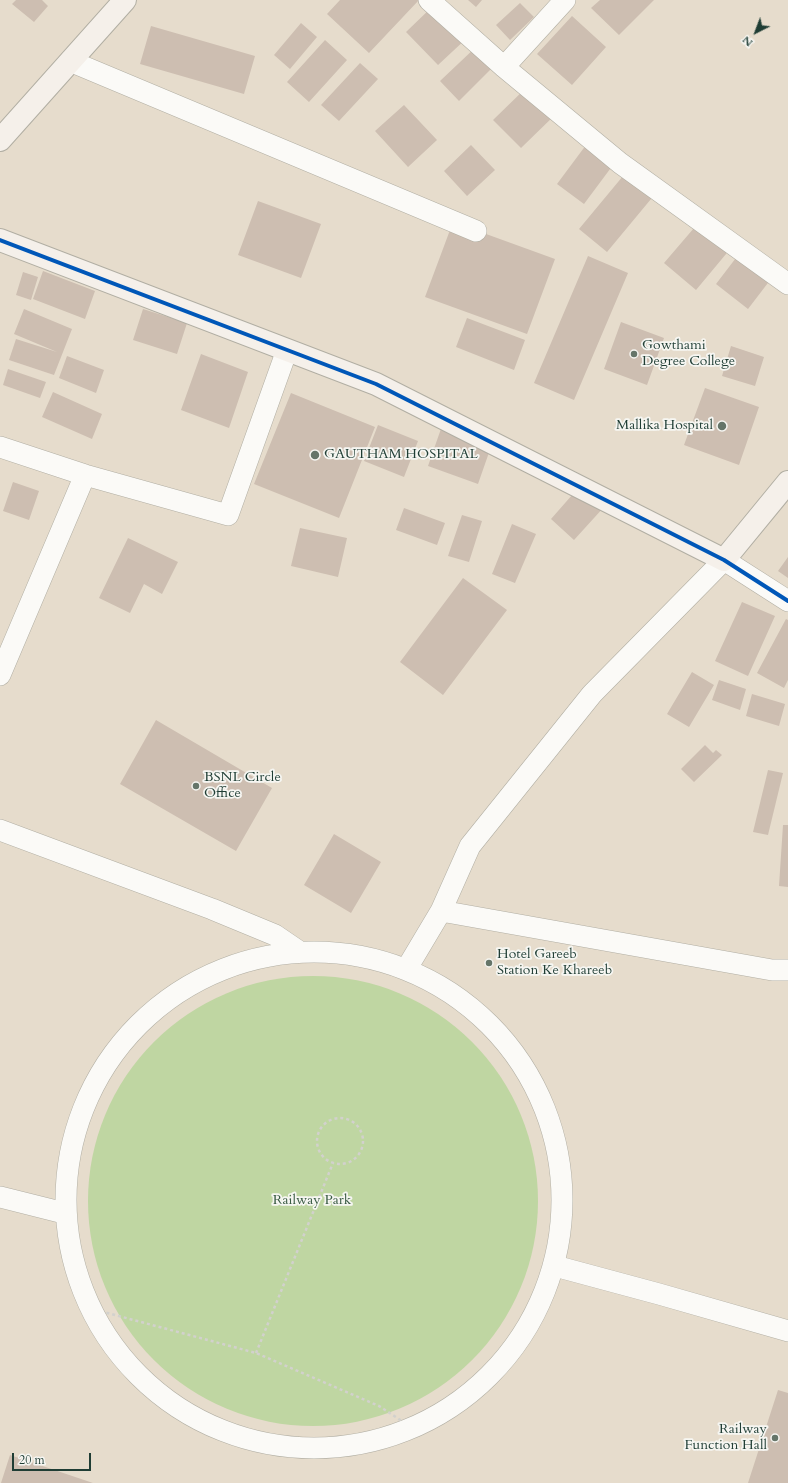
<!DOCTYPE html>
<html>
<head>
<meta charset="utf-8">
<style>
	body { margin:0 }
	#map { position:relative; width:788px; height:1483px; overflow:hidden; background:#e6dccc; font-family:Cardo,serif }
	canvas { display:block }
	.north { position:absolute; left:736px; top:12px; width:40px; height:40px; -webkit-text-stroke:3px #f6f6f2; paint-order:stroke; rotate:222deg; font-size:11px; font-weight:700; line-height:16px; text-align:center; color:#1f3d34 }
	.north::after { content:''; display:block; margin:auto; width:14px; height:18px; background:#1f3d34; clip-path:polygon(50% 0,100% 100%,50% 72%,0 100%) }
	.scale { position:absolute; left:12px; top:1453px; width:79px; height:18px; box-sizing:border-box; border:2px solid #1f3d34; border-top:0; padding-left:5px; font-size:12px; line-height:14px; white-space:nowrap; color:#1f3d34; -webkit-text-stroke:3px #f6f6f2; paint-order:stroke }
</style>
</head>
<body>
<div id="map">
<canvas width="788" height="1483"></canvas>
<div class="north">N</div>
<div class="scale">20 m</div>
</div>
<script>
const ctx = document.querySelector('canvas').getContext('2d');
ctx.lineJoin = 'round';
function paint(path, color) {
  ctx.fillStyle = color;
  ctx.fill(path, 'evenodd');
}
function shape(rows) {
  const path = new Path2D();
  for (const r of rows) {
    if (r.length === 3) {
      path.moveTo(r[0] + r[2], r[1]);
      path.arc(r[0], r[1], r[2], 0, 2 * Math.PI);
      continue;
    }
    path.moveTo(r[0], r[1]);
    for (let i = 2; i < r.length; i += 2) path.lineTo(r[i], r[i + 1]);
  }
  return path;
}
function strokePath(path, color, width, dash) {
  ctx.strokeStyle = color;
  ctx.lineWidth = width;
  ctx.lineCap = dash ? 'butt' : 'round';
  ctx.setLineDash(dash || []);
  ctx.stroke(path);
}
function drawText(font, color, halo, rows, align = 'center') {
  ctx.font = font + ' Cardo,serif';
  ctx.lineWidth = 3.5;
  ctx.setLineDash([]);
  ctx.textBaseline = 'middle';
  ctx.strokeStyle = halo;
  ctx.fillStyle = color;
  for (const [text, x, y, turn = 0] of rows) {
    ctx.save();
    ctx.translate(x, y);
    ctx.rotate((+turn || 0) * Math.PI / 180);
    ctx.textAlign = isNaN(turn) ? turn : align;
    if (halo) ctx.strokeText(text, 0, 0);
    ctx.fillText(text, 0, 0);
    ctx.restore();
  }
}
paint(shape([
	[313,1201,225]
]), '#bfd6a2');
paint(shape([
	[16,0,42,0,48,6,34,22,12,4],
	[340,0,419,0,369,53,327,14],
	[468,0,482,0,476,7],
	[600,0,654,0,619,35,591,8],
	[520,3,534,17,510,40,496,25],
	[434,5,467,38,438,65,406,32],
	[572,16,606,47,572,85,537,54],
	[301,23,317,37,290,69,274,55],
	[151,26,255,56,244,94,140,64],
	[325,40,347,60,309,102,287,82],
	[477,46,495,65,459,101,440,81],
	[360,63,378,79,339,121,321,105],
	[529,85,557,113,521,148,493,120],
	[404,105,437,140,408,167,375,131],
	[589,141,616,161,584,204,557,184],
	[471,145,495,170,467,196,444,171],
	[628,170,656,193,607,252,579,229],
	[258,201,321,224,301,278,238,255],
	[700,221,731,248,696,290,664,263],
	[453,222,555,259,527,334,425,297],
	[742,250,774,275,748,309,716,284],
	[588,256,628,273,574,400,534,383],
	[43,271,95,291,85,319,33,299],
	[23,272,38,277,31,300,16,295],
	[24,309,72,329,54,375,9,360,16,339,57,352,14,334],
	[143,309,187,323,177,354,133,340],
	[467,318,525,340,514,370,456,347],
	[621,322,664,338,647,385,604,369],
	[731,346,764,357,755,386,722,376],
	[201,354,248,372,229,428,181,410],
	[67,356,104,370,96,393,59,378],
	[8,369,46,382,40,398,3,385],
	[705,388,759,407,739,465,684,445],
	[53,392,102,414,92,439,42,417],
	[291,393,375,427,339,518,254,484],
	[443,423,493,441,478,484,428,466],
	[378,425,418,441,404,477,364,461],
	[13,482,39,491,29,520,3,511],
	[580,486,604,507,574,540,551,519],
	[404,508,445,523,437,545,396,530],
	[462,515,482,521,469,562,448,556],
	[512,524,536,534,515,583,492,574],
	[300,528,347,538,338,577,291,566],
	[128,538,178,562,162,594,144,584,130,613,99,598],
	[788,557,788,578,778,571],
	[463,578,507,610,443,695,400,662],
	[742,602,775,616,748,676,715,661],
	[786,619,788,620,788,680,784,688,757,673],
	[692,672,714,685,689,727,667,714],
	[719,680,746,689,740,710,712,700],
	[752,694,785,704,779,726,746,716],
	[156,720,272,788,236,851,120,784],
	[705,745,713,753,716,750,722,755,694,782,681,769],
	[768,770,783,773,768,835,753,832],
	[783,825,788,825,788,887,779,886],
	[334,834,381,862,351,913,304,885],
	[778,1390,788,1393,788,1483,748,1483],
	[10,1455,93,1483,1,1483]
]), '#cdbeb1');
const street = shape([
	[429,0,504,67,620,163,788,284],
	[70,61,476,231],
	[504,67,565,0],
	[0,447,85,475,0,675],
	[85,475,228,515,287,350],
	[0,830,212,909,275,935,297,950],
	[441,911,772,970,788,970],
	[314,1200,248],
	[407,968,441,911,470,846,592,694,724,560,788,601],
	[0,1197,64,1213],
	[555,1266,659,1294,788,1331]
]);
const secondary = shape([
	[0,140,125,0],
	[0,240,376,384,724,560,788,482]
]);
strokePath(street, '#b1aea3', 22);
strokePath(secondary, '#b1aea3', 24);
strokePath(shape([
	[340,1141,23],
	[89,1308,256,1353,379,1406,414,1429],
	[256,1353,333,1163]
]), '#d2d1cd', 2.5, [3, 3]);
strokePath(street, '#fbfaf7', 21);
strokePath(secondary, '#f5f0ea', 22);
strokePath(shape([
	[0,240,376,384,724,560,788,601]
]), '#0057b8', 4);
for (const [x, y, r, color] of [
	[634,354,4,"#657569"],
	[722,426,5,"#657569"],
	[315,455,5,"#657569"],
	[196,786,4,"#657569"],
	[489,963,4,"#657569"],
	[775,1438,4,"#657569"]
]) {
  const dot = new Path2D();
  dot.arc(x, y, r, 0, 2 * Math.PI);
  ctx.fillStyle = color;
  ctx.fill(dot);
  strokePath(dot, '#f6f6f2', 1.5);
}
drawText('14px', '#1f3d34', '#f6f6f2', [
	["Gowthami",642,346],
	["Degree College",642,362],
	["Mallika Hospital",713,426,"right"],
	["GAUTHAM HOSPITAL",324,455],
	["BSNL Circle",204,778],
	["Office",204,794],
	["Hotel Gareeb",497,955],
	["Station Ke Khareeb",497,971],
	["Railway",767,1430,"right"],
	["Function Hall",767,1446,"right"]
], 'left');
drawText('14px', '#395b43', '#f6f6f2', [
	["Railway Park",312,1201]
]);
</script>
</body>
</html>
